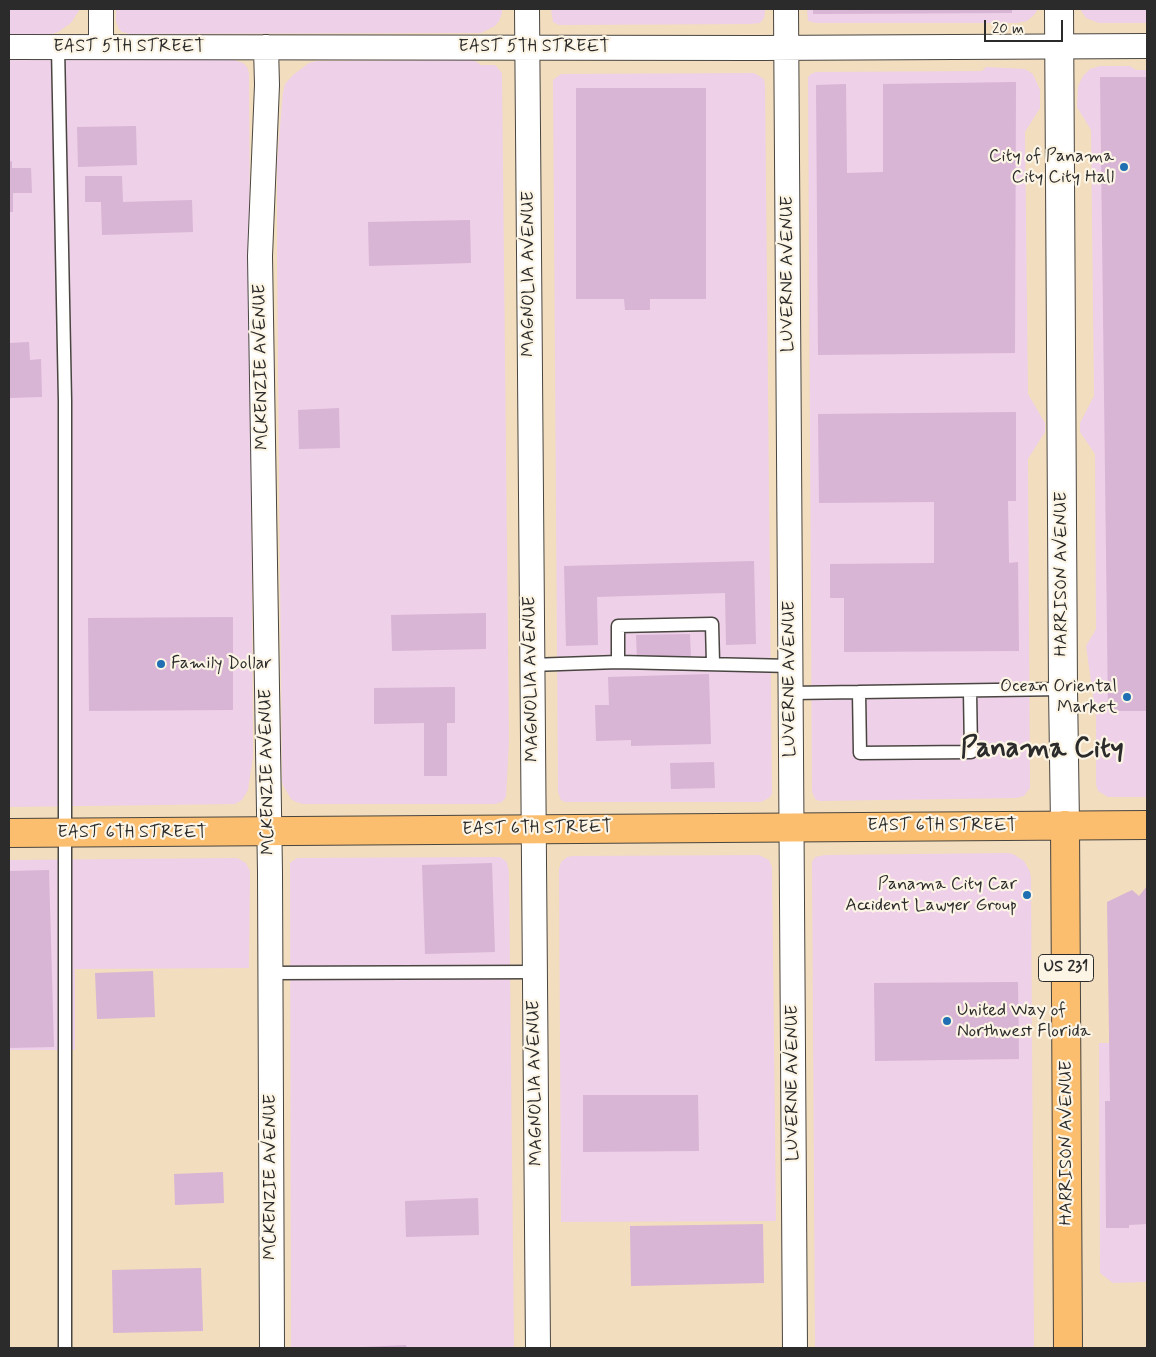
<!DOCTYPE html>
<html>
<head>
<meta charset="utf-8">
<style>
	body { margin:0 }
	#map { position:relative; width:1156px; height:1357px; overflow:hidden; background:#f2ddbe; font-family:Mynerve,sans-serif }
	canvas { display:block }
	.frame { position:absolute; inset:0; border:10px solid #2b2b2b; pointer-events:none }
	.scale { position:absolute; left:984px; top:20px; width:79px; height:22px; box-sizing:border-box; border:2px solid #2b2b2b; border-top:0; padding-left:6px; font-size:15px; line-height:18px; white-space:nowrap; color:#2b2b2b; -webkit-text-stroke:4px #fcf5e5; paint-order:stroke }
</style>
</head>
<body>
<div id="map">
<canvas width="1156" height="1357"></canvas>
<div class="frame"></div>
<div class="scale">20 m</div>
</div>
<script>
const ctx = document.querySelector('canvas').getContext('2d');
ctx.lineJoin = 'round';
function paint(path, color) {
  ctx.fillStyle = color;
  ctx.fill(path, 'evenodd');
}
function shape(rows) {
  const path = new Path2D();
  for (const r of rows) {
    path.moveTo(r[0], r[1]);
    for (let i = 2; i < r.length; i += 2) path.lineTo(r[i], r[i + 1]);
  }
  return path;
}
function strokePath(path, color, width, dash) {
  ctx.strokeStyle = color;
  ctx.lineWidth = width;
  ctx.lineCap = dash ? 'butt' : 'round';
  ctx.setLineDash(dash || []);
  ctx.stroke(path);
}
function drawText(font, color, halo, rows, align = 'center') {
  ctx.font = font + ' Mynerve,sans-serif';
  ctx.lineWidth = 4.5;
  ctx.setLineDash([]);
  ctx.textBaseline = 'middle';
  ctx.strokeStyle = halo;
  ctx.fillStyle = color;
  for (const [text, x, y, turn = 0] of rows) {
    ctx.save();
    ctx.translate(x, y);
    ctx.rotate((+turn || 0) * Math.PI / 180);
    ctx.textAlign = isNaN(turn) ? turn : align;
    if (halo) ctx.strokeText(text, 0, 0);
    ctx.fillText(text, 0, 0);
    ctx.restore();
  }
}
paint(shape([
	[9,9,80,9,71,23,58,32,52,34,9,35],
	[116,9,502,9,502,13,499,21,495,26,481,33,130,34,122,32,119,29,116,21],
	[551,9,765,9,765,11,764,18,760,23,750,24,565,25,559,25,553,22],
	[807,9,1038,9,1034,15,1027,21,1016,23,816,23,808,21],
	[1080,9,1147,9,1147,23,1099,23,1086,18],
	[9,60,234,60,243,63,247,67,249,73,253,756,248,790,242,800,235,804,9,807],
	[468,60,475,61,481,65,495,65,502,73,509,740,506,797,502,802,495,804,303,804,296,802,291,799,284,787,282,782,277,257,277,161,283,93,285,84,293,75,309,63,317,61],
	[1100,66,1130,66,1136,70,1147,70,1147,797,1108,797,1098,791,1096,784,1096,717,1086,646,1096,629,1095,454,1080,432,1080,423,1094,396,1091,130,1077,107,1078,86,1083,76,1090,69],
	[986,67,1025,69,1033,74,1040,90,1040,108,1025,132,1028,394,1045,423,1045,432,1028,459,1030,788,1024,796,1017,798,819,801,815,799,812,792,808,77,811,74,816,72,982,71],
	[754,73,764,79,765,85,772,794,769,798,761,802,565,802,561,800,558,792,553,80,561,74],
	[1007,853,1013,854,1024,861,1030,872,1031,878,1034,1348,815,1348,812,862,815,857,825,855],
	[759,855,769,860,772,867,776,1221,561,1222,559,869,561,862,567,857,573,856],
	[500,857,507,862,509,872,514,1348,291,1348,290,863,297,858],
	[237,858,246,863,250,871,249,968,75,969,75,1050,9,1050,9,860],
	[1099,1043,1147,1043,1147,1282,1113,1283,1100,1273]
]), '#eed0e8');
paint(shape([
	[813,9,1012,9,1012,13,813,14],
	[1100,77,1147,77,1147,711,1108,711],
	[1016,82,1015,353,818,355,816,85,846,84,847,173,883,172,883,84],
	[576,88,706,88,706,299,650,299,650,310,625,310,624,299,576,299],
	[136,126,137,165,78,167,77,127],
	[12,161,12,168,31,168,32,193,13,193,13,212,9,212,9,162],
	[85,176,122,176,123,202,192,200,193,232,102,235,101,202,85,202],
	[470,220,471,263,369,266,368,222],
	[29,342,30,360,41,359,42,397,9,398,9,343],
	[339,408,340,448,299,449,298,410],
	[1016,412,1016,501,1008,501,1009,563,1018,562,1019,651,844,652,844,598,830,598,830,564,934,563,934,502,819,503,818,414],
	[754,561,756,644,726,645,725,593,597,597,598,645,566,646,564,566],
	[486,613,486,649,392,651,391,615],
	[233,617,233,710,89,711,88,618],
	[690,634,691,659,637,661,636,635],
	[709,674,711,744,631,746,631,740,596,741,595,705,609,705,608,677],
	[455,687,455,723,447,723,447,776,424,776,424,723,374,724,374,688],
	[714,762,715,788,671,789,670,763],
	[492,863,495,952,425,954,422,865],
	[49,870,54,1047,9,1048,9,871],
	[1147,886,1147,1224,1129,1225,1129,1228,1106,1228,1105,1101,1110,1101,1107,902,1132,890,1139,896],
	[153,971,155,1017,97,1019,95,973],
	[1018,982,1019,1059,875,1061,874,983],
	[583,1095,698,1095,699,1151,583,1152],
	[223,1172,224,1203,175,1205,174,1174],
	[478,1198,479,1235,406,1237,405,1201],
	[763,1224,764,1283,631,1286,630,1226],
	[201,1268,203,1331,113,1333,112,1270],
	[406,1345,407,1348,363,1348,363,1347]
]), '#d8b4d5');
const service = shape([
	[58,47,65,401,65,1348],
	[618,662,618,626,712,624,713,663],
	[531,665,618,662,791,666],
	[859,692,860,753,971,752,970,691],
	[791,693,1063,689],
	[270,973,535,972]
]);
const minor = shape([
	[101,9,101,46],
	[527,9,538,1348],
	[786,9,795,1348],
	[9,47,760,48,1147,46],
	[266,47,267,85,260,256,270,872,272,1348]
]);
const tertiary = shape([
	[1059,9,1063,689,1065,825]
]);
const primary = shape([
	[1065,825,1068,1348],
	[9,833,1147,825]
]);
strokePath(service, '#494641', 15);
strokePath(minor, '#494641', 26);
strokePath(tertiary, '#494641', 30);
strokePath(primary, '#494641', 30);
strokePath(service, '#fff', 12);
strokePath(minor, '#fff', 24);
strokePath(tertiary, '#fff', 28);
strokePath(primary, '#fbbd6e', 28);
for (const [x, y, r, color] of [
	[1124,167,5,"#1f6fb2"],
	[161,664,5,"#1f6fb2"],
	[1127,697,5,"#1f6fb2"],
	[1027,895,5,"#1f6fb2"],
	[947,1021,5,"#1f6fb2"]
]) {
  const dot = new Path2D();
  dot.arc(x, y, r, 0, 2 * Math.PI);
  ctx.fillStyle = color;
  ctx.fill(dot);
  strokePath(dot, '#fcf5e5', 2);
}
for (const [x, y, w] of [
	[1066,968,55]
]) {
  const box = new Path2D();
  box.roundRect(x - w / 2, y - 13.5, w, 27, 4);
  ctx.fillStyle = '#fcf5e5';
  ctx.fill(box);
  strokePath(box, '#2b2b2b', 1);
}
drawText('bold 16px', '#2b2b2b', null, [
	["US 231",1066,968]
]);
drawText('18px', '#2b2b2b', '#fcf5e5', [
	["EAST 5TH STREET",129,47],
	["EAST 5TH STREET",534,47],
	["MAGNOLIA AVENUE",529,274,-90],
	["LUVERNE AVENUE",788,274,-90],
	["MCKENZIE AVENUE",262,367,-91],
	["HARRISON AVENUE",1062,574,-90],
	["MAGNOLIA AVENUE",532,679,-91],
	["LUVERNE AVENUE",790,679,-90],
	["MCKENZIE AVENUE",268,772,-91],
	["EAST 6TH STREET",942,826],
	["EAST 6TH STREET",537,829,-1],
	["EAST 6TH STREET",132,833],
	["MAGNOLIA AVENUE",536,1083,-91],
	["LUVERNE AVENUE",793,1083,-90],
	["HARRISON AVENUE",1067,1143,-90],
	["MCKENZIE AVENUE",271,1177,-90]
]);
drawText('18px', '#2b2b2b', '#fcf5e5', [
	["City of Panama",1114,157],
	["City City Hall",1114,178],
	["Family Dollar",171,664,"left"],
	["Ocean Oriental",1117,687],
	["Market",1117,708],
	["Panama City Car",1017,885],
	["Accident Lawyer Group",1017,906],
	["United Way of",957,1011,"left"],
	["Northwest Florida",957,1032,"left"]
], 'right');
drawText('bold 28px', '#2b2b2b', '#fcf5e5', [
	["Panama City",1042,750]
]);
</script>
</body>
</html>
